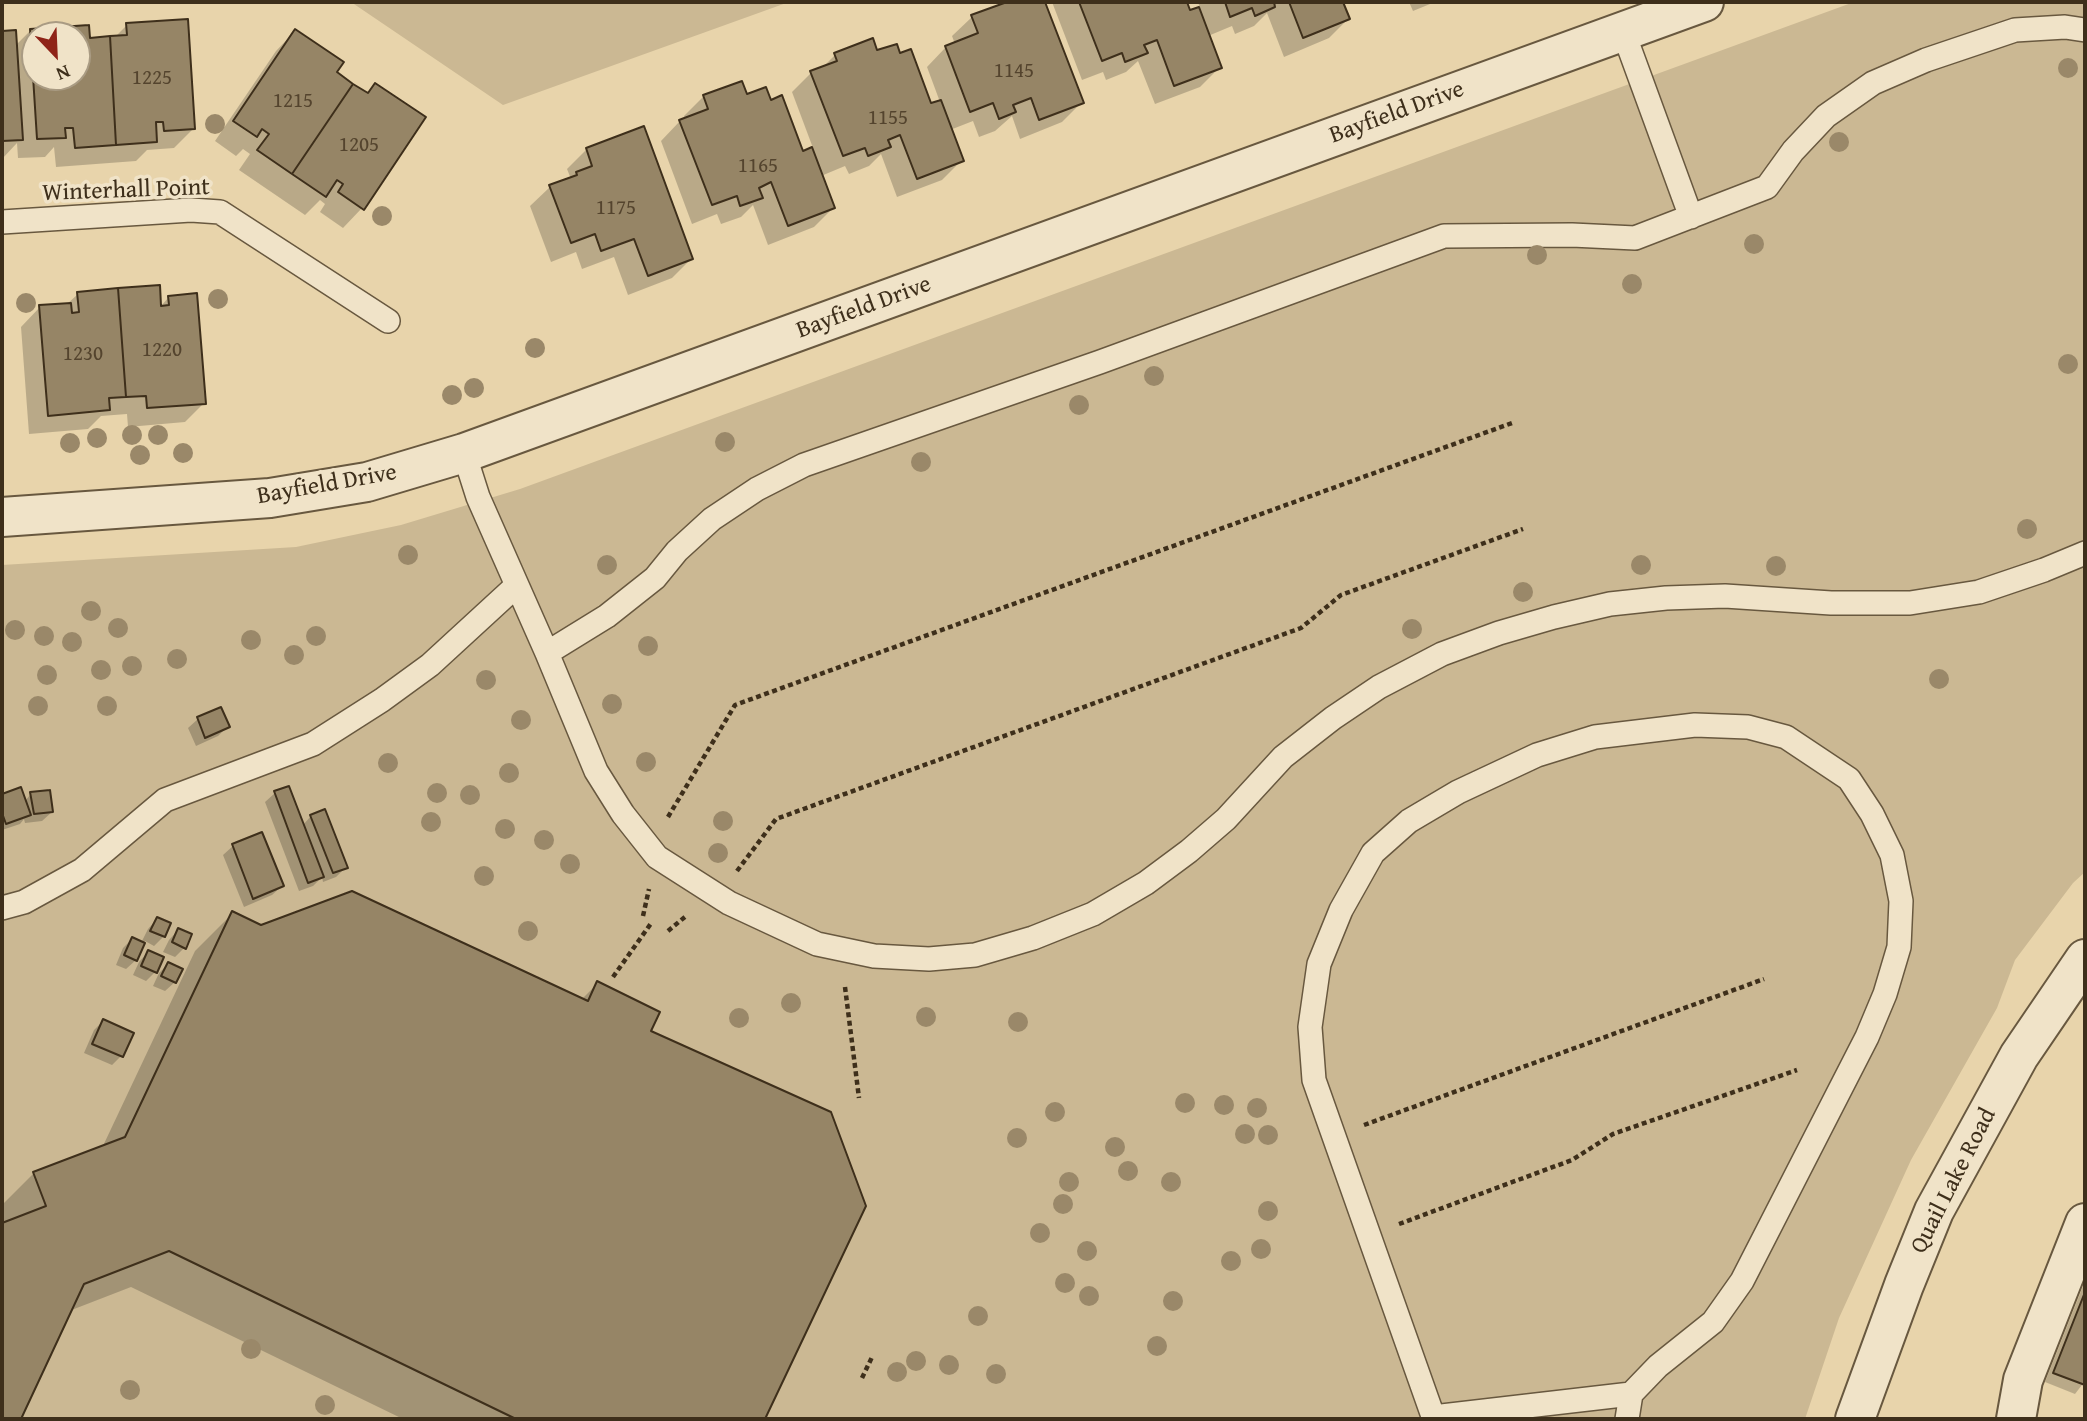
<!DOCTYPE html>
<html>
<head>
<meta charset="utf-8">
<style>
	body { margin:0 }
	#map { position:relative; width:2087px; height:1421px; overflow:hidden; background:#e8d4ab; font-family:"Gentium Book Plus",serif }
	canvas { display:block }
	.frame { position:absolute; inset:0; border:4px solid #3e2f1b; pointer-events:none }
	.north { position:absolute; left:21px; top:21px; width:70px; height:70px; box-sizing:border-box; background:#f0e3c8; border:2px solid #a99b83; border-radius:50%; rotate:157deg; font-size:19px; font-weight:700; line-height:28px; text-align:center; color:#3e2f1b }
	.north::after { content:''; display:block; margin:auto; width:24px; height:32px; background:#8f2418; clip-path:polygon(50% 0,100% 100%,50% 72%,0 100%) }
</style>
</head>
<body>
<div id="map">
<canvas width="2087" height="1421"></canvas>
<div class="frame"></div>
<div class="north">N</div>
</div>
<script>
const ctx = document.querySelector('canvas').getContext('2d');
ctx.lineJoin = 'round';
function paint(path, color) {
  ctx.fillStyle = color;
  ctx.fill(path, 'evenodd');
}
function shape(rows) {
  const path = new Path2D();
  for (const r of rows) {
    path.moveTo(r[0], r[1]);
    for (let i = 2; i < r.length; i += 2) path.lineTo(r[i], r[i + 1]);
  }
  return path;
}
function strokePath(path, color, width, dash) {
  ctx.strokeStyle = color;
  ctx.lineWidth = width;
  ctx.lineCap = dash ? 'butt' : 'round';
  ctx.setLineDash(dash || []);
  ctx.stroke(path);
}
function drawText(font, color, halo, rows, align = 'center') {
  ctx.font = font + ' "Gentium Book Plus",serif';
  ctx.lineWidth = 7;
  ctx.setLineDash([]);
  ctx.textBaseline = 'middle';
  ctx.strokeStyle = halo;
  ctx.fillStyle = color;
  for (const [text, x, y, turn = 0] of rows) {
    ctx.save();
    ctx.translate(x, y);
    ctx.rotate((+turn || 0) * Math.PI / 180);
    ctx.textAlign = isNaN(turn) ? turn : align;
    if (halo) ctx.strokeText(text, 0, 0);
    ctx.fillText(text, 0, 0);
    ctx.restore();
  }
}
paint(shape([
	[351,2,789,2,503,105],
	[1854,2,2085,2,2085,872,2073,883,2015,960,1997,1008,1911,1160,1839,1318,1805,1419,2,1419,2,565,296,547,401,525,520,489]
]), '#cbb893');
paint(shape([
	[1012,2,1044,2,1082,102,1062,122,1020,139,1012,116,995,131,979,137,973,121,950,130,962,160,942,180,897,197,881,154,869,166,849,174,845,166,821,176,833,208,814,227,768,245,753,205,741,217,721,224,717,214,692,224,661,141,680,121,685,119,684,116,703,97,741,83,746,96,770,102,802,153,813,148,792,92,811,73,821,69,835,55,876,53,899,55,930,106,940,102,927,67,946,47,955,44,952,36,972,17],
	[1052,2,1185,2,1189,12,1200,8,1198,2,1342,2,1348,19,1329,38,1284,57,1267,13,1254,26,1235,34,1232,26,1208,36,1220,67,1200,87,1155,104,1138,61,1126,72,1106,80,1103,72,1082,80],
	[1409,2,1435,2,1413,11],
	[127,25,193,129,174,148,147,150,136,161,56,167,54,147,45,157,18,158,17,143,2,159,2,32,14,32,15,46,30,31,87,27,88,40,114,38],
	[35,35,77,35,77,77,35,77],
	[295,31,335,73,366,94,375,85,362,208,343,228,320,212,325,204,320,200,305,215,239,170,250,154,243,149,236,156,215,141,276,51],
	[587,149,691,259,672,278,628,295,614,257,582,269,576,252,551,262,530,206,550,187,571,179,567,169],
	[78,294,160,307,169,297,204,403,185,422,128,427,127,414,101,416,88,429,29,434,21,327,40,307,66,305],
	[198,719,227,727,218,736,196,746,188,728],
	[288,788,303,825,311,816,346,867,336,877,323,882,322,877,313,886,299,891,265,802,275,793],
	[20,789,25,801,31,794,52,812,42,821,25,823,24,819,20,824,2,830,2,796],
	[233,846,282,886,272,895,244,907,223,855],
	[232,914,261,927,581,1000,598,983,649,1032,864,1206,763,1419,403,1419,131,1287,69,1311,19,1419,2,1419,2,1205,34,1173,102,1148,195,951],
	[157,919,164,936,154,946,145,941,136,960,126,969,116,965,123,948,132,939,141,943,148,929],
	[178,930,184,948,175,957,163,952,169,940],
	[148,952,155,972,146,981,133,975,139,962],
	[168,964,175,982,165,991,153,986,159,973],
	[103,1021,121,1056,112,1065,84,1053,94,1030],
	[2085,1281,2085,1381,2075,1394,2045,1382]
]), '#0003');
const building = shape([
	[1007,2,1045,2,1084,103,1039,120,1031,98,1013,105,1016,112,999,119,993,103,970,112,945,46,978,33,971,15,1007,2],
	[1079,2,1187,2,1190,10,1199,7,1222,68,1174,86,1157,40,1144,45,1148,53,1125,62,1122,53,1102,61,1079,2],
	[1225,2,1274,2,1275,7,1255,16,1252,8,1230,17,1225,2],
	[1289,2,1343,2,1350,19,1303,38,1289,2],
	[188,19,195,129,164,131,163,122,156,122,157,142,116,145,110,36,127,35,126,23,188,19],
	[89,25,90,38,110,36,116,145,75,148,73,128,65,128,66,138,37,139,30,29,89,25],
	[35,35,77,35,77,77,35,77,35,35],
	[295,29,344,62,337,72,353,84,292,174,257,150,269,134,262,129,257,137,233,121,295,29],
	[16,30,23,140,2,141,2,31,16,30],
	[873,38,877,50,897,44,900,53,911,49,931,103,941,100,964,161,917,179,900,135,888,140,891,147,868,156,865,148,843,156,810,71,837,61,834,53,873,38],
	[742,81,747,94,766,87,771,100,782,95,803,151,812,147,835,208,788,226,771,182,759,188,763,198,740,206,737,196,712,205,679,120,708,109,703,95,742,81],
	[375,83,426,117,364,210,338,192,343,184,337,180,326,197,292,174,353,84,368,93,375,83],
	[644,126,693,259,648,276,634,239,601,251,595,234,571,243,549,185,577,175,576,172,592,166,586,148,644,126],
	[160,285,161,306,169,305,168,296,197,293,206,404,147,408,146,396,126,397,118,288,160,285],
	[118,288,126,397,109,398,110,410,48,416,39,305,71,303,72,313,79,312,77,292,118,288],
	[221,707,230,727,205,738,197,717,221,707],
	[289,786,324,877,308,883,274,791,289,786],
	[21,787,31,815,6,824,2,813,2,794,21,787],
	[50,790,53,812,34,814,30,792,50,790],
	[325,809,348,868,333,873,310,815,325,809],
	[262,832,284,886,253,899,232,844,262,832],
	[352,891,588,1001,597,981,660,1012,651,1031,831,1112,866,1206,765,1419,516,1419,169,1251,84,1284,21,1419,2,1419,2,1223,46,1206,33,1172,125,1137,232,911,261,925,352,891],
	[157,917,171,923,165,937,150,931,157,917],
	[178,928,192,934,186,949,172,942,178,928],
	[132,937,145,943,137,961,124,955,132,937],
	[148,950,164,957,157,973,141,966,148,950],
	[168,962,183,969,176,983,161,976,168,962],
	[103,1019,134,1033,123,1057,92,1044,103,1019],
	[2085,1292,2085,1385,2053,1373,2085,1292]
]);
paint(building, '#968566');
strokePath(building, '#3e2f1b', 2);
const service = shape([
	[1623,31,1691,217],
	[2,222,191,210,220,212,388,321],
	[464,453,478,497,547,653,596,771,623,814,657,857,729,903,817,944,874,956,929,959,975,955,1033,938,1093,914,1146,883,1189,851,1226,819,1283,757,1333,718,1379,687,1442,654,1499,633,1554,617,1610,604,1666,598,1725,596,1831,603,1910,603,1979,592,2044,570,2085,553],
	[547,653,607,616,655,578,677,551,712,519,757,489,804,465,1100,362,1444,236,1572,235,1635,238,1767,187,1793,151,1826,116,1873,83,1926,60,2015,30,2065,27,2085,30],
	[2,908,24,902,82,870,165,800,313,744,382,700,430,665,516,586],
	[1433,1417,1631,1394],
	[1434,1419,1314,1080,1310,1027,1319,964,1341,910,1373,853,1409,821,1458,792,1537,755,1595,737,1695,725,1748,727,1786,737,1849,779,1872,814,1892,855,1901,901,1899,947,1885,994,1867,1037,1742,1281,1713,1322,1658,1366,1631,1394,1627,1419]
]);
const minor = shape([
	[2016,1419,2023,1380,2085,1223]
]);
const tertiary = shape([
	[2,517,270,498,367,482,464,453,1704,2],
	[1855,1419,1904,1285,1934,1211,2019,1056,2085,959]
]);
strokePath(service, '#68583f', 26);
strokePath(minor, '#68583f', 42);
strokePath(tertiary, '#68583f', 42);
strokePath(shape([
	[668,817,735,705,1512,423],
	[737,871,776,819,1301,628,1341,595,1523,529],
	[643,916,649,889],
	[668,931,686,916],
	[613,977,652,922],
	[845,987,859,1098],
	[1364,1125,1764,979],
	[1399,1224,1572,1160,1613,1134,1797,1070],
	[862,1378,873,1355]
]), '#3e2f1b', 4.5, [5, 3.5]);
strokePath(service, '#f0e3c8', 23);
strokePath(minor, '#f0e3c8', 38);
strokePath(tertiary, '#f0e3c8', 38);
ctx.fillStyle = '#9a8869';
for (const [x, y] of [
	[2068,68],
	[215,124],
	[1839,142],
	[382,216],
	[1754,244],
	[1537,255],
	[1632,284],
	[218,299],
	[26,303],
	[535,348],
	[2068,364],
	[1154,376],
	[474,388],
	[452,395],
	[1079,405],
	[132,435],
	[158,435],
	[97,438],
	[725,442],
	[70,443],
	[183,453],
	[140,455],
	[921,462],
	[2027,529],
	[408,555],
	[607,565],
	[1641,565],
	[1776,566],
	[1523,592],
	[91,611],
	[118,628],
	[1412,629],
	[15,630],
	[44,636],
	[316,636],
	[251,640],
	[72,642],
	[648,646],
	[294,655],
	[177,659],
	[132,666],
	[101,670],
	[47,675],
	[1939,679],
	[486,680],
	[612,704],
	[38,706],
	[107,706],
	[521,720],
	[646,762],
	[388,763],
	[509,773],
	[437,793],
	[470,795],
	[723,821],
	[431,822],
	[505,829],
	[544,840],
	[718,853],
	[570,864],
	[484,876],
	[528,931],
	[791,1003],
	[926,1017],
	[739,1018],
	[1018,1022],
	[1185,1103],
	[1224,1105],
	[1257,1108],
	[1055,1112],
	[1245,1134],
	[1268,1135],
	[1017,1138],
	[1115,1147],
	[1128,1171],
	[1069,1182],
	[1171,1182],
	[1063,1204],
	[1268,1211],
	[1040,1233],
	[1261,1249],
	[1087,1251],
	[1231,1261],
	[1065,1283],
	[1089,1296],
	[1173,1301],
	[978,1316],
	[1157,1346],
	[251,1349],
	[916,1361],
	[949,1365],
	[897,1372],
	[996,1374],
	[130,1390],
	[325,1405]
]) {
  ctx.beginPath();
  ctx.arc(x, y, 10, 0, 2 * Math.PI);
  ctx.fill();
}
drawText('21px', '#54442e', null, [
	["1145",1014,72],
	["1225",152,79],
	["1215",293,102],
	["1155",888,119],
	["1205",359,146],
	["1165",758,167],
	["1175",616,209],
	["1220",162,351],
	["1230",83,355]
]);
drawText('24px', '#3e2f1b', '#f0e3c8', [
	["Bayfield Drive",1397,113,-20],
	["Winterhall Point",126,191,-2],
	["Bayfield Drive",864,308,-20],
	["Bayfield Drive",327,485,-10],
	["Quail Lake Road",1954,1181,-63]
]);
</script>
</body>
</html>
